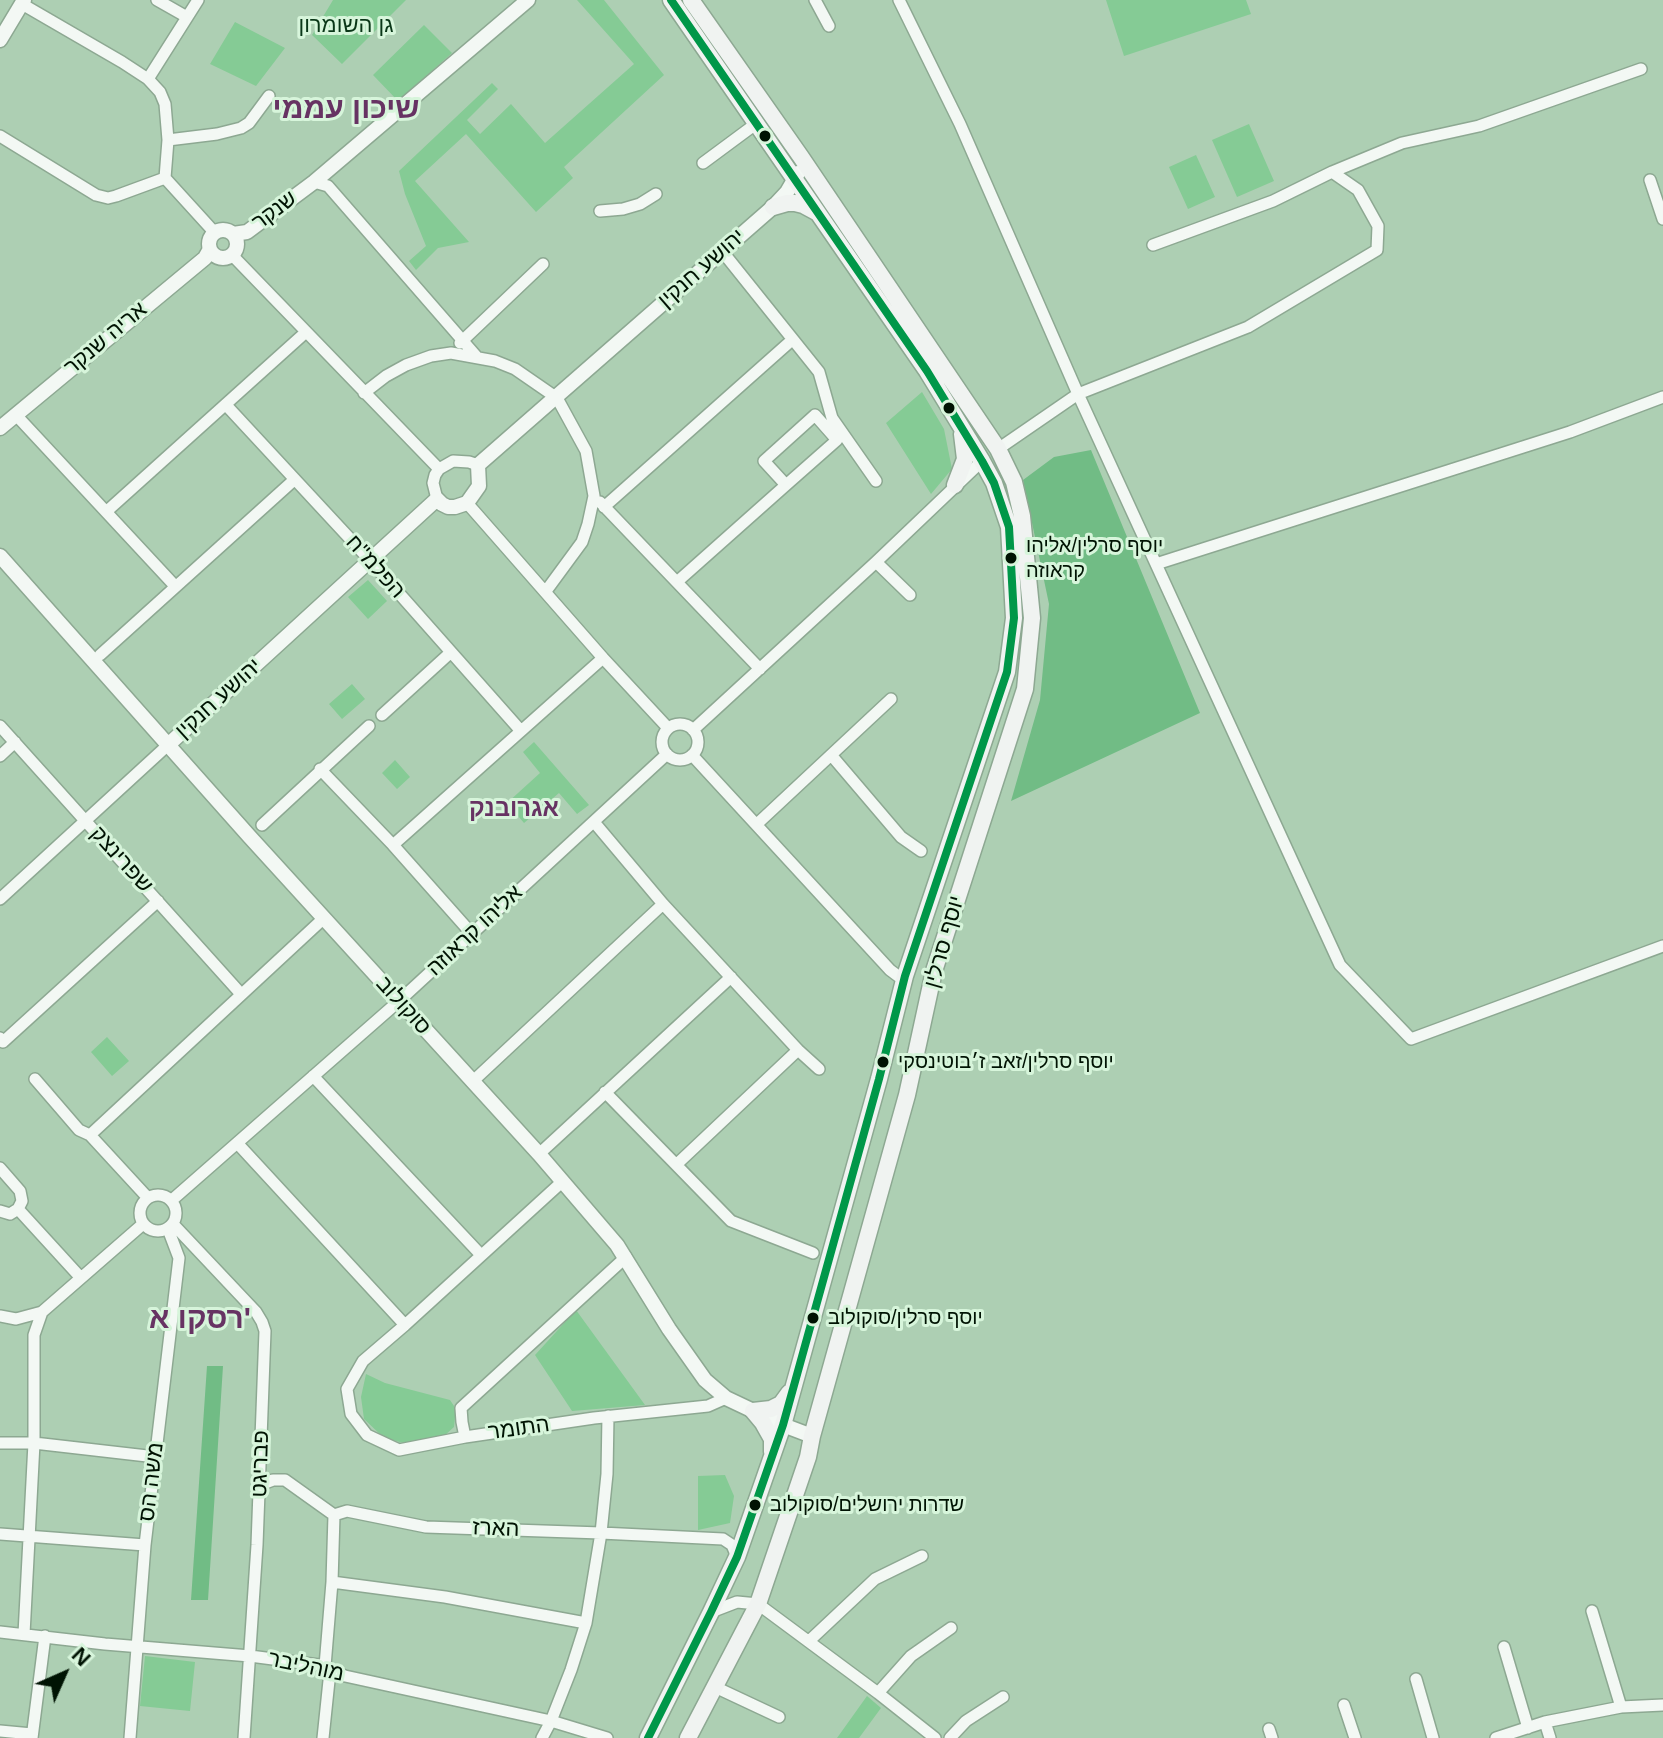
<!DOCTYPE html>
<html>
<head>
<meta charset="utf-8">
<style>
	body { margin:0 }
	#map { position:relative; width:1663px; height:1738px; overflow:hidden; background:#adcfb3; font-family:Helvetica,sans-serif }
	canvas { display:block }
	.north { position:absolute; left:24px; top:1634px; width:80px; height:80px; -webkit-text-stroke:6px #d7f5db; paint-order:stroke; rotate:45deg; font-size:22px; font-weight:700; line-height:32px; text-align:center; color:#001303 }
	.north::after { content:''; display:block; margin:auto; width:28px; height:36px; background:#001303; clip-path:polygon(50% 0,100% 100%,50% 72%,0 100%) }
</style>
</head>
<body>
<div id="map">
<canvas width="1663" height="1738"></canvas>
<div class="north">N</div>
</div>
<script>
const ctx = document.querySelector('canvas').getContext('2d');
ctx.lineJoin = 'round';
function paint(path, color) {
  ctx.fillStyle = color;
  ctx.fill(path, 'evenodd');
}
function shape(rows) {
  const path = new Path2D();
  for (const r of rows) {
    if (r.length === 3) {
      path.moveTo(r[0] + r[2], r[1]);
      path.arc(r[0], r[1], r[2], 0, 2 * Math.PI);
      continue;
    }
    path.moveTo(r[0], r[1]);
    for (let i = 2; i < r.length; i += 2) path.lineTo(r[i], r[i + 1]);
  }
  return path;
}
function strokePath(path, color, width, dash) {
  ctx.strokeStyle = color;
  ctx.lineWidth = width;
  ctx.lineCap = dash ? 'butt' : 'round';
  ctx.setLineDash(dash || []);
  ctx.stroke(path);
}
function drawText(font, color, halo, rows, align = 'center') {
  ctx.font = font + ' Helvetica,Heebo,sans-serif';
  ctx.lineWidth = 6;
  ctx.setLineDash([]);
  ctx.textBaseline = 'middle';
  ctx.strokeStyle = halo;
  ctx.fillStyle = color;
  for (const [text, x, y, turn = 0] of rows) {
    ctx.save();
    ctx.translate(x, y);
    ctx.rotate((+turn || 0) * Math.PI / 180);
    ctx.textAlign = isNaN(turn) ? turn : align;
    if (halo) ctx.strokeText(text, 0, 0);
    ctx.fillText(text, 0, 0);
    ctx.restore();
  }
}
paint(shape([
	[333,0,406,0,342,64,312,35],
	[577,0,604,0,664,75,564,167,573,178,536,212,466,134,415,181,469,242,438,248,416,270,409,261,426,246,405,194,399,171,492,83,498,89,467,120,480,134,511,104,545,143,634,64],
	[1106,0,1246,0,1251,14,1124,56],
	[235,22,285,48,256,86,210,64],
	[424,25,452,53,398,101,373,75],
	[1249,124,1274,181,1237,197,1212,140],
	[1196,155,1215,197,1188,209,1169,167],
	[922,392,944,429,952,469,931,494,886,423],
	[368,580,387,601,368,619,348,597],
	[352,684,365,699,342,719,329,704],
	[534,742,589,805,577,814,559,793,524,823,507,803,540,773,523,752],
	[395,760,410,777,397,789,382,773],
	[107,1037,129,1061,112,1076,91,1052],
	[576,1310,645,1405,572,1411,535,1355],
	[366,1374,385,1383,450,1400,456,1409,454,1427,444,1436,403,1443,383,1437,364,1419,361,1397],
	[725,1475,734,1496,730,1523,698,1530,698,1476],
	[145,1656,195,1662,190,1711,140,1706],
	[867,1696,881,1708,859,1738,837,1738]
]), '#85cb95');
paint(shape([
	[1091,450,1200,713,1011,801,1040,700,1049,604,1023,480,1054,457],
	[207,1366,223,1366,208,1600,191,1600]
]), '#71bc85');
const minor = shape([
	[157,0,187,17],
	[815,0,829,26],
	[899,0,960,124,1078,394,1340,965,1411,1039,1663,946],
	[22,4,122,62,148,79,160,92,165,104,168,140,165,178],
	[148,79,198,0],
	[0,136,96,195,108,198,116,196,165,178],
	[168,140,217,134,241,128,249,123,269,96],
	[703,163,757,123],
	[165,178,215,233],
	[1650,180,1663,219],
	[314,182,328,186,477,357],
	[600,211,623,209,640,204,656,194],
	[1153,245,1273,201,1332,172,1402,143,1479,126,1641,69],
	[722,251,819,372,832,418,876,481],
	[232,255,439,469],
	[460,343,543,264],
	[364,393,386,376,406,365,431,356,451,353,495,361,515,369,557,398,586,451,594,496,588,524,582,542,546,591],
	[226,405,366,556,521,731],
	[16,415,175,586],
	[998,449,1078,394,1248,327,1377,250,1378,226,1358,190,1332,172],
	[437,499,433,483,435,475,439,469,453,461,469,462,478,465],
	[600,502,760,669],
	[467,503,603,658,668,728],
	[604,507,792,340],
	[107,511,306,332],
	[876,562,910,595],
	[1156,564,1570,432,1663,397],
	[678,581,786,485,837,440,815,415,764,461,786,485],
	[100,655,294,480],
	[382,715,450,653],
	[680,742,18],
	[0,726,241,994],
	[693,730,876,562,982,461],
	[692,755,890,970,898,976,905,976],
	[0,756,15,742],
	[832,756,901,837,921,851],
	[320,769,393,845,472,934],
	[594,822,663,904,798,1050,819,1069],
	[757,824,891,699],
	[262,825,369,726],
	[393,845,603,658],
	[0,899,168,745],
	[0,1038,3,1042,158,901],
	[313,1076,481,1255],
	[35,1079,79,1130,90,1135,148,1198],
	[472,1082,663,904],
	[605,1092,731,1221,813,1253],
	[90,1135,324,918],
	[238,1144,405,1325],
	[539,1154,731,977],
	[677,1164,798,1050],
	[0,1168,20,1191,22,1201,18,1209,10,1214,0,1211],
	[563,1181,405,1325,363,1361,347,1389,351,1414,367,1435,399,1450,465,1437,594,1418,708,1406,726,1398],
	[158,1213,18],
	[172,1200,399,1001,667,754],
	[18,1209,81,1278],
	[173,1224,256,1312,262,1322,265,1331,257,1545,244,1738],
	[0,1316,16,1319,42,1312,143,1224],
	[465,1437,462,1422,461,1408,626,1257],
	[0,1443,34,1443,156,1457],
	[260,1485,273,1480,285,1480,334,1515,347,1511,426,1527,601,1533,723,1539,732,1545,737,1557],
	[0,1534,145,1545],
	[332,1582,445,1597,586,1623],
	[1592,1611,1621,1707],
	[711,1612,737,1602,758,1604,878,1693,935,1738],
	[0,1632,105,1644,250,1656,319,1665,325,1666,330,1671,345,1676,551,1721,607,1738],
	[24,1634,34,1443,34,1335,42,1312],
	[809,1641,875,1579,922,1556],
	[1504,1647,1528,1728],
	[325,1666,332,1582,334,1515],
	[1416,1679,1433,1738],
	[715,1687,779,1717],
	[878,1693,911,1656,951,1628],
	[1344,1705,1355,1738],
	[1545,1722,1550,1738],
	[1269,1729,1272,1738],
	[0,1731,32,1734],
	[32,1738,45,1636],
	[130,1738,145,1545,179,1258,168,1229],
	[323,1738,330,1671],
	[542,1738,551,1721,571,1670,586,1623,601,1533,607,1474,608,1416],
	[950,1738,966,1721,1003,1697],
	[1496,1738,1545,1722,1621,1707,1663,1705]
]);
const tertiary = shape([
	[0,40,24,0],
	[223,244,14],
	[233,234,247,232,314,182,528,0],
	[0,428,205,258,210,249],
	[0,556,249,836,539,1154,617,1245,669,1329,705,1380,726,1398,783,1425,812,1436],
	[168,745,437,499,442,504,448,507,455,507,467,503,479,486,478,465,773,207,787,192,798,173]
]);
const secondary = shape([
	[773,207,787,203,795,203,803,205,816,212],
	[955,485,965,459,962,434],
	[753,1411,771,1409,781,1404,789,1393],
	[753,1411,763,1423,772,1439,772,1452],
	[648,1738,711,1612,737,1557,783,1425,879,1079,905,976,1007,672,1014,618,1009,527,994,483,982,461,927,371,671,0],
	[688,1738,758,1604,808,1457,812,1436,907,1095,934,971,1025,689,1032,618,1022,516,1014,482,998,449,801,157,691,0]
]);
strokePath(minor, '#8da892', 14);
strokePath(tertiary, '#8da892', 17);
strokePath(secondary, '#8da892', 19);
strokePath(minor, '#f3f8f4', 11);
strokePath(tertiary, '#f3f8f4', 14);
strokePath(secondary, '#f0f3f1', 16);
strokePath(shape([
	[648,1738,711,1612,737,1557,783,1425,879,1079,905,976,1007,672,1014,618,1009,527,994,483,982,461,927,371,671,0]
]), '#009749', 8);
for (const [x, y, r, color] of [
	[765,136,7,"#001303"],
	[949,408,7,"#001303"],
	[1011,558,7,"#001303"],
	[883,1062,7,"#001303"],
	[813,1318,7,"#001303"],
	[755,1505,7,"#001303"]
]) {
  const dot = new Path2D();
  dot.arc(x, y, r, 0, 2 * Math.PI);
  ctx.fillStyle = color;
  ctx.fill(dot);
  strokePath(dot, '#d7f5db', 3);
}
drawText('20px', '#001303', '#d7f5db', [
	["יוסף סרלין/אליהו",1026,546],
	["קראוזה",1026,571],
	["יוסף סרלין/זאב ז׳בוטינסקי",898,1062],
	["יוסף סרלין/סוקולוב",828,1318],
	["שדרות ירושלים/סוקולוב",770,1505]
], 'left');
drawText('22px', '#0a3718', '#d7f5db', [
	["גן השומרון",346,26]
]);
drawText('22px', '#001303', '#d7f5db', [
	["שנקר",275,211,-37],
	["יהושע חנקין",702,269,-41],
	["אריה שנקר",106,339,-40],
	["הפלמ\"ח",375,567,48],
	["יהושע חנקין",219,699,-42],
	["שפרינצק",121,860,48],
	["אליהו קראוזה",475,931,-43],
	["יוסף סרלין",945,942,-74],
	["סוקולוב",403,1006,48],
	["התומר",519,1429,-8],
	["פבריגט",261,1464,-88],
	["משה הס",152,1482,-83],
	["הארז",496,1529,2],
	["מוהליבר",306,1667,12]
]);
drawText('bold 24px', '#673363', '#d7f5db', [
	["אגרובנק",514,809]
]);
drawText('bold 30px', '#673363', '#d7f5db', [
	["שיכון עממי",346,110],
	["רסקו א'",200,1320]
]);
</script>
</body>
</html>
